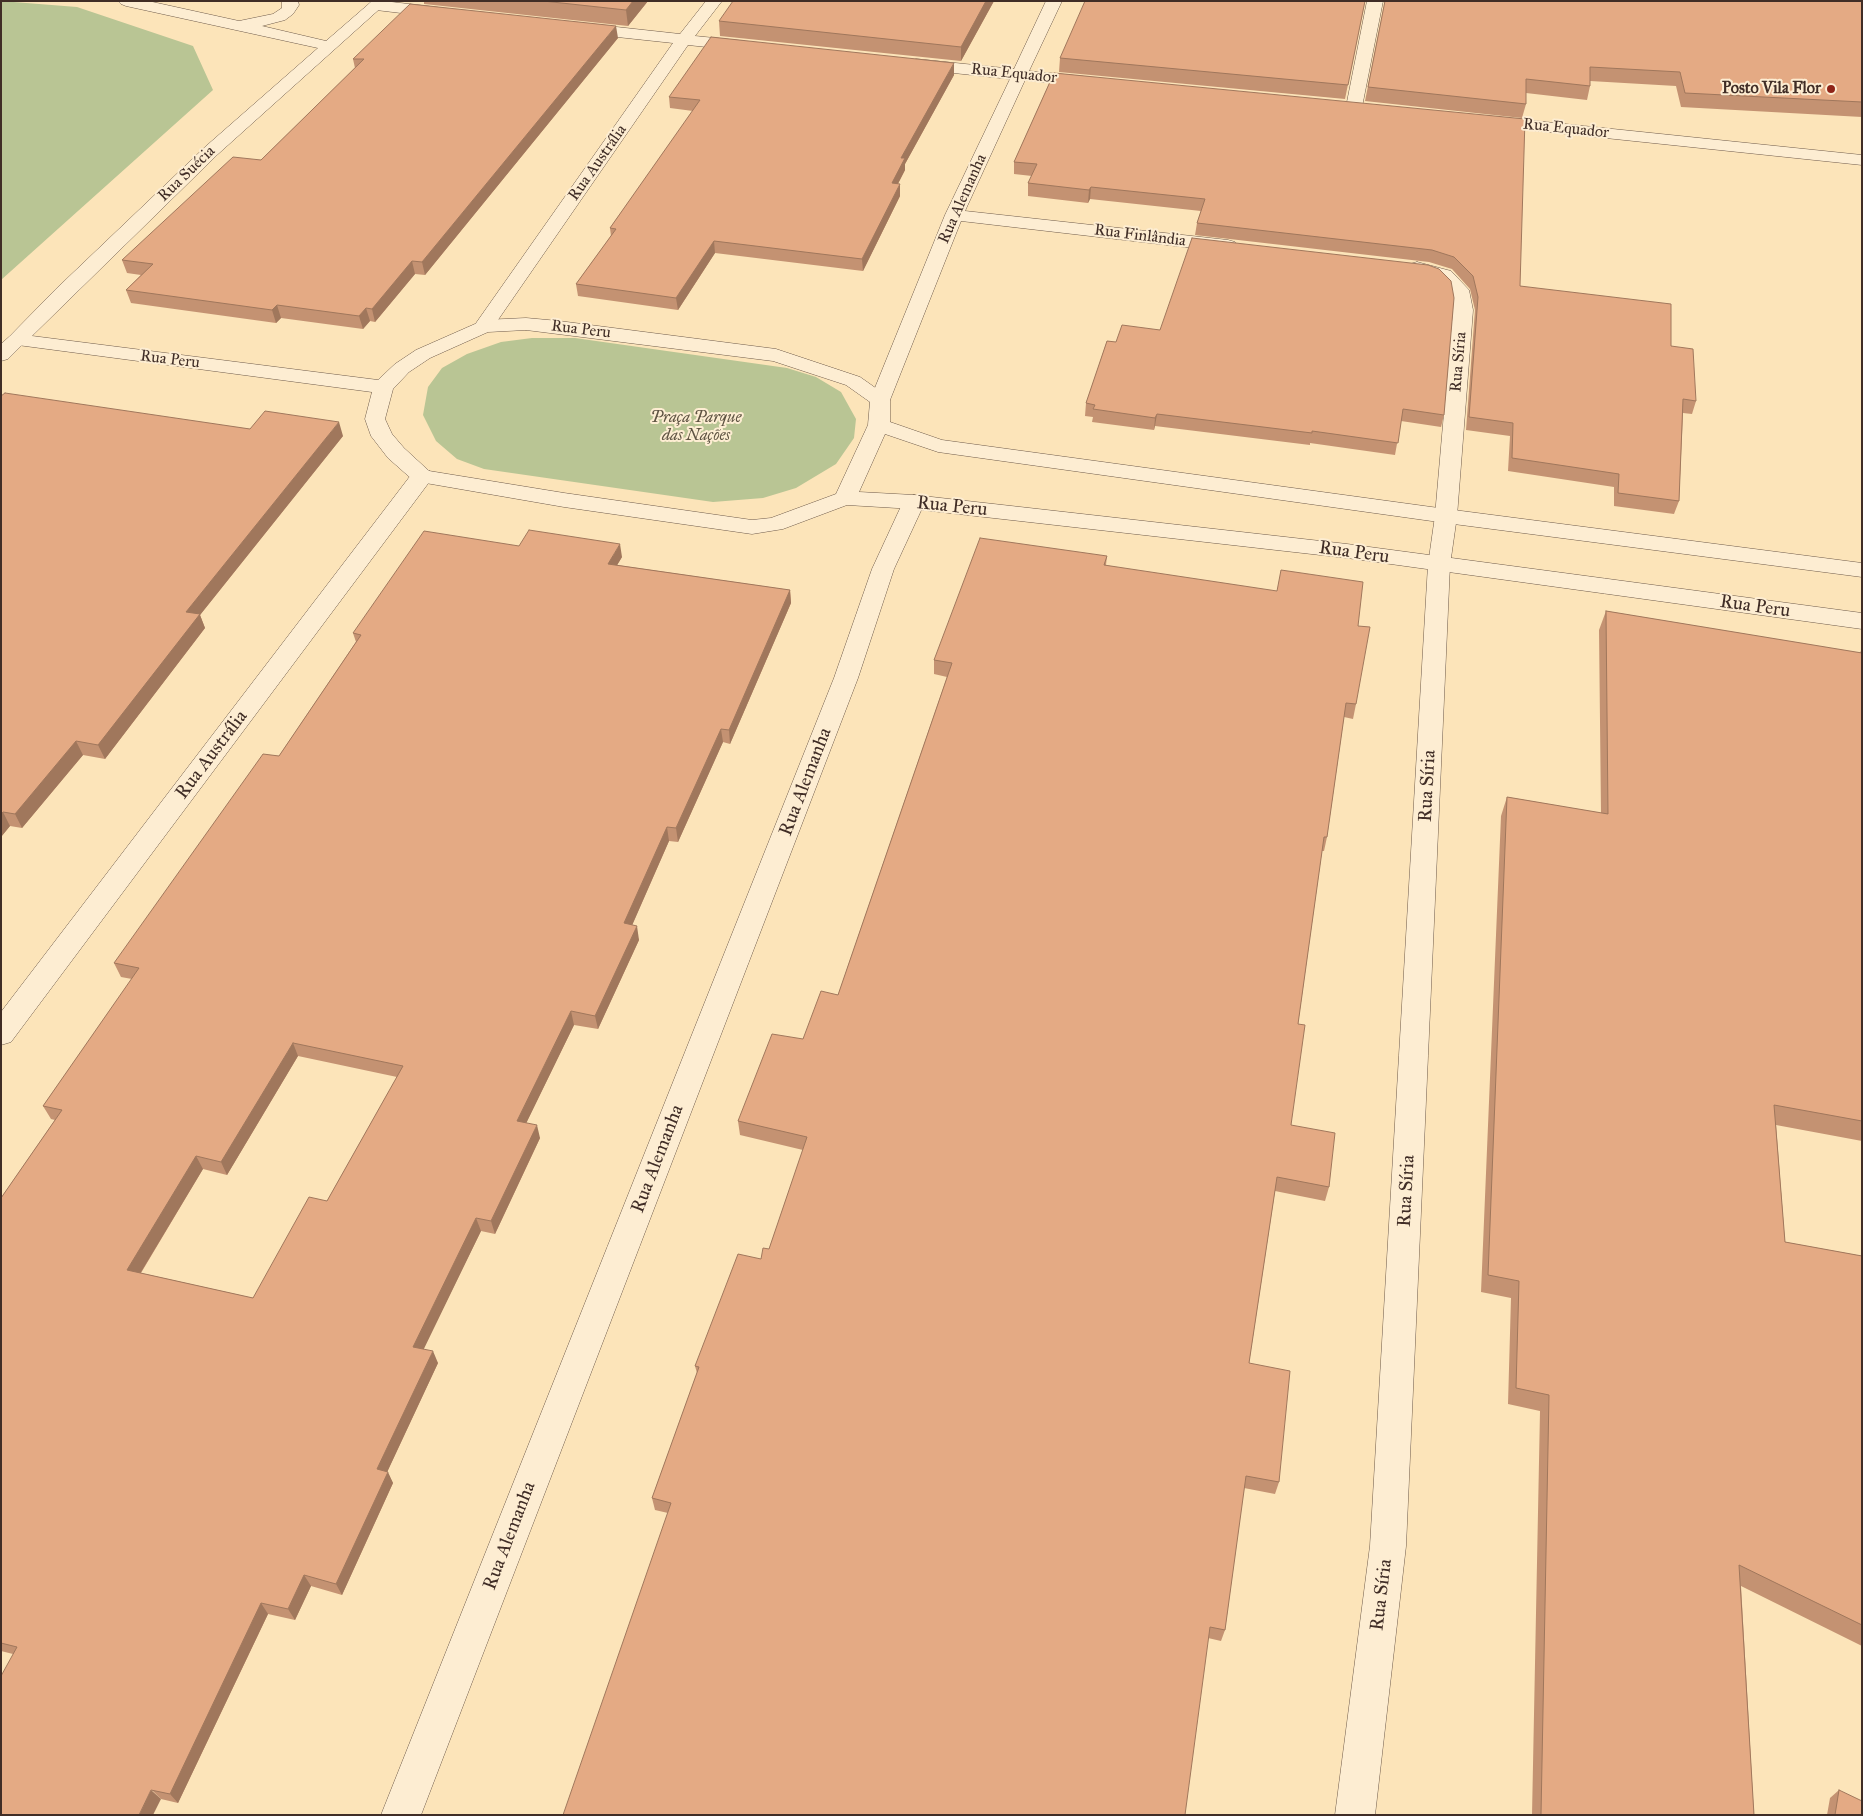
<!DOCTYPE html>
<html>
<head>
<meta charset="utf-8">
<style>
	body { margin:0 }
	#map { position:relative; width:1863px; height:1816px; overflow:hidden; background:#fce4b9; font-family:"IM FELL Great Primer",serif }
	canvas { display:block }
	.frame { position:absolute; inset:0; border:2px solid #402d26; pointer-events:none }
</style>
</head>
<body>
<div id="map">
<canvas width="1863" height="1816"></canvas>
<div class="frame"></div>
</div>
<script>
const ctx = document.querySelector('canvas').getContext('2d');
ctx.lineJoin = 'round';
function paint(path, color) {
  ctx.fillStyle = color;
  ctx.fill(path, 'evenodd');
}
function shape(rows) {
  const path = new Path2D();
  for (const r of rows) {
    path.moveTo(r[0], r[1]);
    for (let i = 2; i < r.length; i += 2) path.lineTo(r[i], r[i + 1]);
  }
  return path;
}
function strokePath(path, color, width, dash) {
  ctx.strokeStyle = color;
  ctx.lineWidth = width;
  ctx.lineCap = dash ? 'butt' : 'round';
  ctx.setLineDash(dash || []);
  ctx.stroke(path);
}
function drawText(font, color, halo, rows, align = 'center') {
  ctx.font = font + ' "IM FELL Great Primer",serif';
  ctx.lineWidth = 4;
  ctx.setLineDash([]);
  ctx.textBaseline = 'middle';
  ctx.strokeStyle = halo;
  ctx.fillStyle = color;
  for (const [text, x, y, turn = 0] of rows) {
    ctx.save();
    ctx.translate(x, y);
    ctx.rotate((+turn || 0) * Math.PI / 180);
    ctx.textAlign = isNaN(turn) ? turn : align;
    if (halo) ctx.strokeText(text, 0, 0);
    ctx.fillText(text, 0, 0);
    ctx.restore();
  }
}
paint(shape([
	[1,1,77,7,193,46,213,90,1,280],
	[532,338,575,338,787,368,816,377,841,392,856,419,854,438,836,464,796,488,763,498,713,502,484,469,457,459,436,441,423,415,428,387,442,368,467,354,501,342]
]), '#b9c594');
const minor = shape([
	[383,1,443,8,448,10,451,13,448,16,443,18,376,10,371,8,368,5,371,2,383,1],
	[706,1,722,1,695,36,744,41,750,43,752,46,750,49,744,51,688,45,491,330,484,332,477,330,474,326,673,43,580,33,574,31,572,28,574,25,580,23,680,34,706,1],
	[1046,1,1062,1,1029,71,1089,77,1095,79,1097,82,1095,85,1089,87,1025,80,965,211,1228,240,1235,242,1237,246,1235,250,1228,252,961,221,890,400,887,404,880,406,873,404,870,400,945,215,1010,79,916,69,910,67,908,64,910,61,916,59,1014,69,1046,1],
	[1367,1,1383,1,1362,107,1360,111,1354,112,1348,111,1346,107,1367,1],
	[1488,116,1862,155,1862,165,1482,125,1480,121,1482,117,1488,116],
	[1417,262,1451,271,1469,290,1473,310,1457,516,1450,565,1406,1546,1375,1815,1335,1815,1370,1546,1428,565,1435,516,1453,310,1450,291,1445,286,1437,279,1410,272,1408,268,1410,264,1417,262],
	[17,334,24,336,27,340,8,359,1,361,1,344,10,336,17,334],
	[422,469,430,471,433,476,430,481,11,1042,1,1045,1,1012,414,471,422,469],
	[914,495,922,497,925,502,894,569,858,678,421,1815,381,1815,834,678,872,569,903,502,906,497,914,495]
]);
const tertiary = shape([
	[118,1,148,1,239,21,273,14,282,8,282,1,298,1,299,5,293,14,285,20,262,26,326,41,371,2,381,2,384,5,217,155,32,336,378,380,395,364,416,350,484,320,526,318,559,321,776,349,860,377,887,396,890,400,890,422,942,440,1446,509,1862,563,1862,577,1446,523,938,452,885,434,859,492,914,495,1347,544,1862,613,1862,629,1347,558,914,509,847,505,783,529,752,534,564,507,414,481,388,458,371,436,365,419,372,392,10,344,7,340,10,336,56,289,205,147,318,48,126,6,121,4,118,1],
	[526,330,773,361,846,385,870,402,868,425,836,494,771,518,752,520,564,493,429,471,404,448,392,434,385,419,393,389,409,372,430,358,488,332,526,330]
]);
strokePath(minor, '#6f5b4b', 1);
strokePath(tertiary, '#6f5b4b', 1);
paint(minor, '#fdedd2');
paint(tertiary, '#fdedd2');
paint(shape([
	[424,1,648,1,628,26,424,4],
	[994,1,961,61,720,36,719,21],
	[1365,1,1345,99,1059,72,1060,58],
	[1385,1,1862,1,1862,117,1681,107,1676,86,1590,81,1590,86,1587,100,1526,93,1526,104,1522,118,1365,101],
	[618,38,425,275,415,274,375,322,370,321,363,329,281,318,276,323,131,303,126,290,141,275,127,273,122,260,261,160,355,68,353,59],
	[1054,73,1520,286,1671,346,1696,401,1692,414,1683,413,1679,501,1674,514,1614,506,1614,487,1508,471,1510,436,1466,430,1475,310,1470,289,1452,269,1429,262,1195,235,1197,223,1201,211,1090,199,1088,203,1028,196,1028,183,1032,176,1014,174,1014,162],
	[954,75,905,164,905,170,898,184,900,196,863,271,715,253,678,310,578,296,576,284,611,236,610,228,693,111,670,108,669,97],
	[1107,341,1444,415,1441,427,1401,421,1395,455,1310,443,1310,445,1155,426,1154,430,1092,422,1093,417,1085,416,1086,403],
	[1,396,250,429,343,436,200,615,205,628,105,759,83,755,22,828,10,826,1,837],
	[519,546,622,557,617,565,790,590,791,603,730,744,723,742,678,842,669,841,632,925,639,940,598,1029,574,1025,526,1123,540,1138,495,1234,481,1231,423,1349,438,1363,387,1472,393,1483,342,1595,311,1586,295,1620,268,1614,178,1803,161,1799,13,1654,1,1651,1,1198,55,1120,51,1119,43,1106,132,979,121,977,114,963,279,756,356,642,353,633],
	[298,1056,397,1077,327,1201,253,1298,141,1273,203,1169,227,1175],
	[1107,556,1106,565,1358,626,1356,704,1353,719,1344,717,1327,837,1324,851,1322,851,1298,1024,1291,1125,1329,1187,1325,1201,1275,1191,1249,1363,1279,1482,1275,1494,1244,1488,1225,1630,1221,1641,655,1510,652,1498,697,1373,695,1366,761,1259,769,1249,803,1150,740,1135,738,1121,803,1039,838,995,947,677,934,674,934,660],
	[1606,611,1860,653,1862,648,1862,1141,1776,1125,1785,1242,1862,1256,1862,1646,1741,1586,1754,1815,1532,1815,1540,1411,1508,1404,1511,1298,1481,1292,1501,816,1507,797,1601,813,1599,630],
	[1839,1790,1862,1815,1827,1815,1830,1798]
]), '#c49272');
paint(shape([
	[633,1,648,1,628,26,626,10],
	[986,1,994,1,961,61,961,47],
	[616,26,618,38,425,275,422,262],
	[954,63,954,75,905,164,905,170,892,195,892,183,901,158],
	[900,184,900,196,863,271,862,259],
	[1091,187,1090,199,1088,203,1089,190],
	[714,241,715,253,678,310,676,298],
	[412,261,415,274,375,322,372,309],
	[277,305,281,318,276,323,272,310],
	[366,308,370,321,363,329,359,316],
	[1157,414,1155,426,1154,430,1155,418],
	[339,422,343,436,200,615,205,628,105,759,98,745,186,612],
	[620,544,622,557,610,577,608,564],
	[790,590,791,603,730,744,729,730],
	[721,729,723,742,678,842,676,828],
	[76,741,83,755,22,828,15,814],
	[3,812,10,826,1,837,1,814],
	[667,827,669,841,627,937,624,923],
	[637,926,639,940,598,1029,595,1016],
	[571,1011,574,1025,521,1134,517,1121],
	[293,1043,298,1056,227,1175,221,1162],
	[537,1125,540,1138,495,1234,491,1221],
	[196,1156,203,1169,135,1282,127,1270],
	[476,1218,481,1231,419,1359,413,1347],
	[433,1351,438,1363,383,1481,377,1469],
	[388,1472,393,1483,342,1595,336,1584],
	[304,1575,311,1586,295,1620,288,1609],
	[261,1603,268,1614,178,1803,170,1794],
	[151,1790,161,1799,153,1815,139,1815]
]), '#a0775c');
const building = shape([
	[543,1,633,1,626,10,543,1],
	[733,1,986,1,961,47,719,21,733,1],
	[1085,1,1365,1,1348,85,1060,58,1085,1],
	[1385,1,1862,1,1862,102,1685,93,1680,72,1590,67,1590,86,1526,79,1526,104,1368,87,1385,1],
	[410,4,616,26,422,262,412,261,372,309,366,308,359,316,277,305,272,310,126,290,153,264,122,260,233,157,261,160,364,59,353,59,410,4],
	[711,37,954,63,901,158,905,158,892,183,900,184,862,259,714,241,676,298,576,284,616,229,610,228,700,100,669,97,711,37],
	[1054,73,1525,119,1520,286,1671,304,1671,346,1693,349,1696,401,1683,399,1679,501,1618,493,1619,474,1512,458,1513,423,1469,417,1478,297,1473,276,1454,257,1432,250,1197,223,1205,199,1091,187,1089,190,1028,183,1037,164,1014,162,1054,73],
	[1192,238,1428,265,1439,269,1451,281,1454,298,1444,415,1403,409,1398,443,1312,431,1312,433,1157,414,1155,418,1093,409,1095,405,1086,403,1107,341,1116,342,1122,325,1160,330,1192,238],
	[5,393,250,429,265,411,339,422,186,612,200,614,98,745,76,741,15,814,3,812,1,814,1,396,5,393],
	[529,530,620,544,608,564,790,590,729,730,721,729,676,828,667,827,624,923,637,926,595,1016,571,1011,517,1121,537,1125,491,1221,476,1218,413,1347,433,1351,377,1469,388,1472,336,1584,304,1575,288,1609,261,1603,170,1794,151,1790,139,1815,1,1815,1,1676,17,1647,1,1643,1,1198,62,1110,43,1106,139,968,114,963,263,754,279,756,361,635,353,633,424,531,519,546,529,530],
	[293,1043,403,1066,327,1201,309,1197,253,1298,127,1270,196,1156,221,1162,293,1043],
	[980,538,1107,556,1104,565,1277,591,1281,570,1363,582,1358,626,1370,627,1356,704,1346,703,1327,837,1324,837,1298,1024,1305,1025,1291,1125,1335,1133,1329,1187,1277,1177,1249,1363,1290,1371,1279,1482,1246,1476,1225,1630,1210,1627,1185,1815,563,1815,671,1503,652,1498,699,1367,695,1366,738,1254,761,1259,763,1248,769,1249,807,1137,738,1121,772,1034,803,1039,821,991,838,995,952,663,934,660,980,538],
	[1606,611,1862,653,1862,1121,1774,1105,1785,1242,1862,1256,1862,1625,1739,1565,1754,1815,1541,1815,1549,1395,1516,1388,1519,1281,1488,1275,1507,797,1608,814,1606,611],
	[1839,1790,1862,1801,1862,1815,1835,1815,1839,1790]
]);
paint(building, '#e4aa84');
strokePath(building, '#a0775c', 1);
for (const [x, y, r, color] of [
	[1831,89,5,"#8f2418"]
]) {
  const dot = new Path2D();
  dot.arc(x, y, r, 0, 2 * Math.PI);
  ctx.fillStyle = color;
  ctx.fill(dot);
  strokePath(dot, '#fdedd2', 2);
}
drawText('16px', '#402d26', '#fdedd2', [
	["Rua Equador",1014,74,6],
	["Rua Equador",1566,129,6],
	["Rua Austrália",598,163,-55],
	["Rua Suécia",187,174,-44],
	["Rua Alemanha",963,199,-66],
	["Rua Finlândia",1140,236,7],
	["Rua Peru",581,330,7],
	["Rua Peru",170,360,7],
	["Rua Síria",1459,362,-85]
]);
drawText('bold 16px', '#402d26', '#fdedd2', [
	["Posto Vila Flor",1821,89]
], 'right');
drawText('italic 16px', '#5e5342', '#fdedd2', [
	["Praça Parque",696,418],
	["das Nações",696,436]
]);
drawText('19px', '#402d26', '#fdedd2', [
	["Rua Peru",952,507,6],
	["Rua Peru",1354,553,8],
	["Rua Peru",1755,607,8],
	["Rua Austrália",212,755,-53],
	["Rua Alemanha",806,782,-69],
	["Rua Síria",1428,786,-87],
	["Rua Alemanha",658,1159,-69],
	["Rua Síria",1407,1191,-87],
	["Rua Alemanha",510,1536,-69],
	["Rua Síria",1382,1595,-83]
]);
</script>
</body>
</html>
